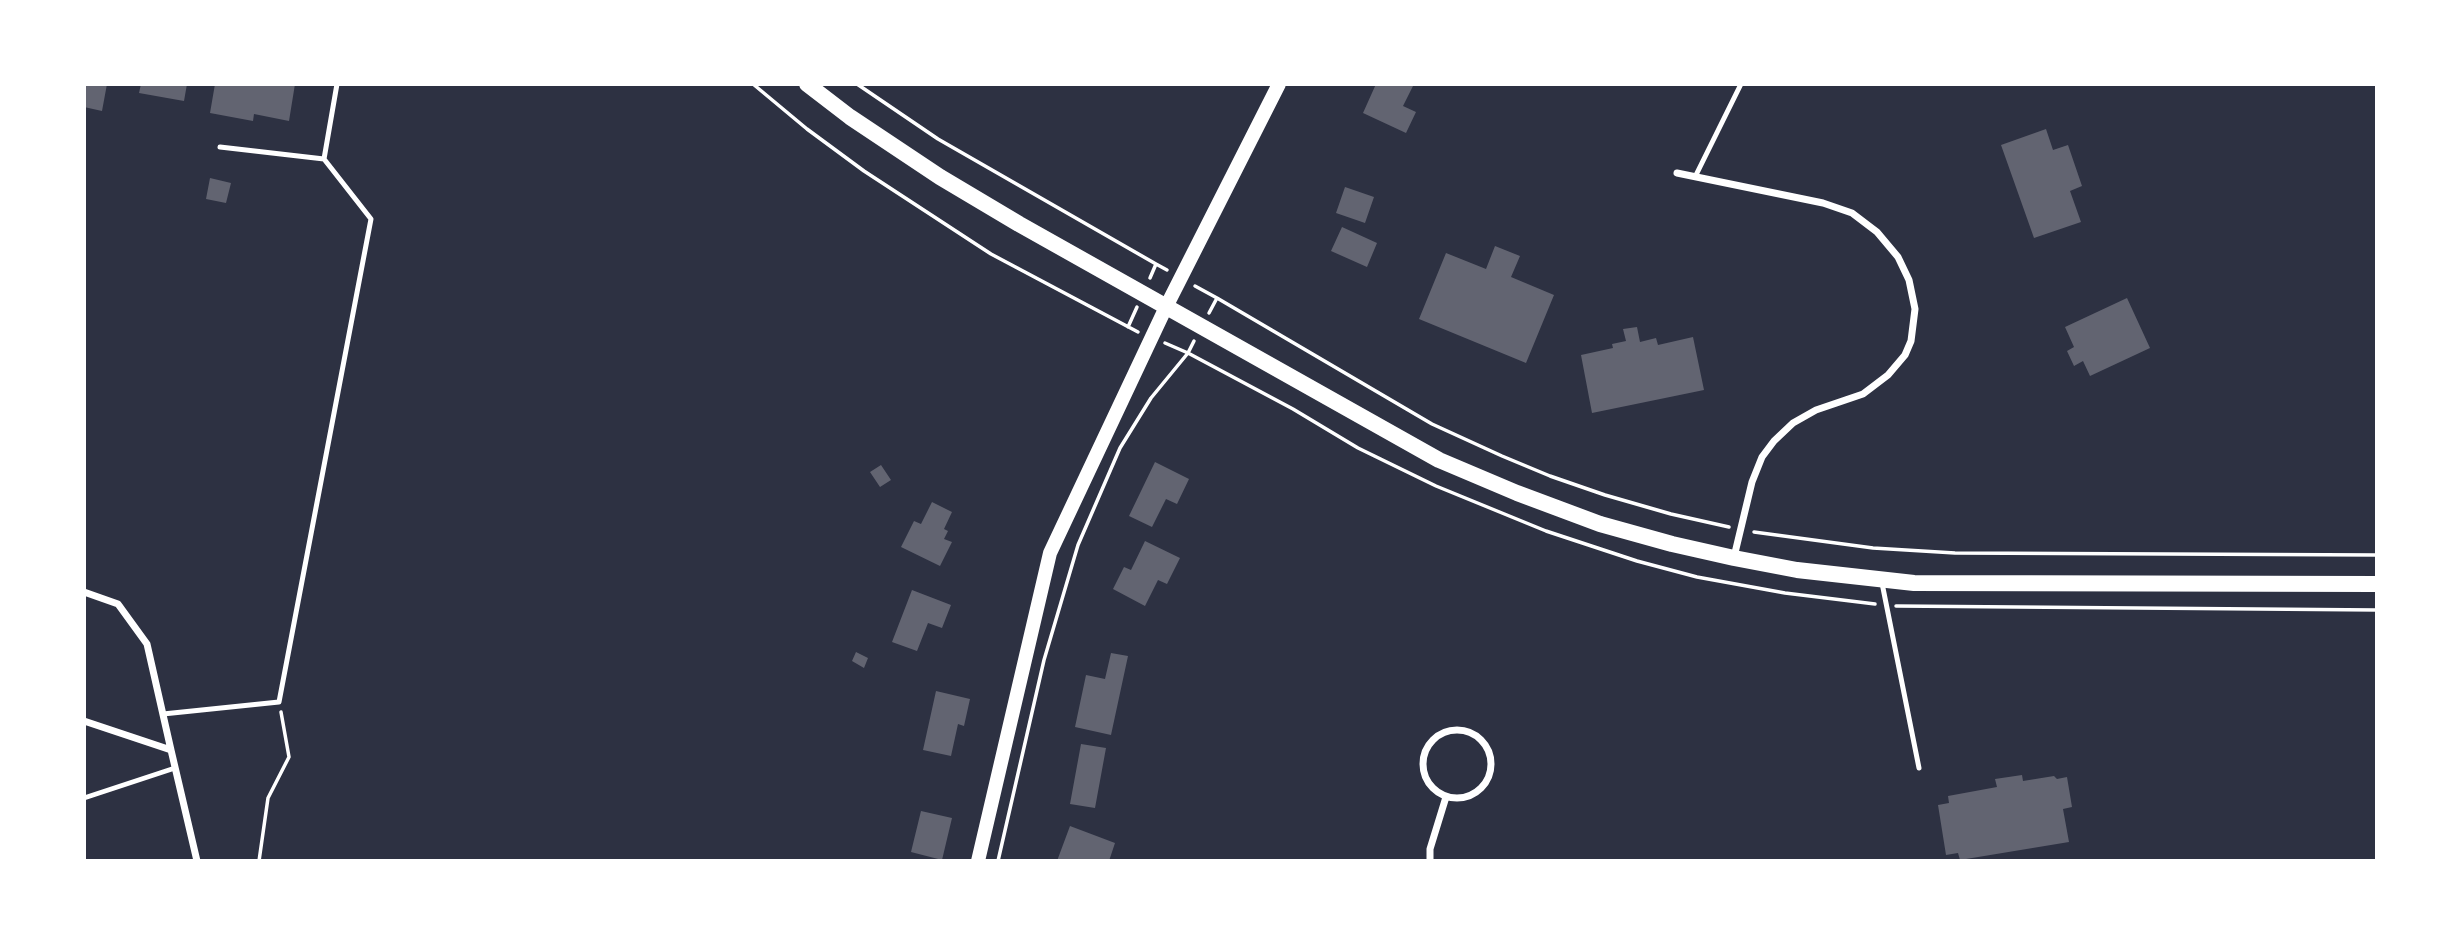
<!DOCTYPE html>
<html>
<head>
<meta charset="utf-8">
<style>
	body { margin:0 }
	#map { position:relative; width:2461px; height:945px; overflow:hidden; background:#2d3142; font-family:Bitter,serif }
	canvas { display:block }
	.frame { position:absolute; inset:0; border:86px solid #fff; pointer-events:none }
</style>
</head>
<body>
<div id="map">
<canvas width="2461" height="945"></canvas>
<div class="frame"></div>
</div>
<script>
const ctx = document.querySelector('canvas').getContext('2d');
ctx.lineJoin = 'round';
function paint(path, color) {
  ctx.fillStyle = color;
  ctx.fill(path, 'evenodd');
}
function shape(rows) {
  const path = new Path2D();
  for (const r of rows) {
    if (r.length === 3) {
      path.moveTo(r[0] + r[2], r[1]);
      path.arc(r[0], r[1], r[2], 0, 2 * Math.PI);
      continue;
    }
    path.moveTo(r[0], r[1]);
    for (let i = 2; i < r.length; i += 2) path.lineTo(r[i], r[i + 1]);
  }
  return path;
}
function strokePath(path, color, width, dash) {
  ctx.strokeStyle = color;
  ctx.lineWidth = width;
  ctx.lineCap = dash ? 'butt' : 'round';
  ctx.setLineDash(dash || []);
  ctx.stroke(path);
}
paint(shape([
	[84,84,107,84,102,111,84,107],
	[141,84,187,84,184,101,139,93],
	[215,84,295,84,289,121,254,114,253,121,210,113],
	[1376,84,1414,84,1403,106,1416,112,1406,133,1363,113],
	[2046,129,2053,150,2068,145,2082,186,2070,191,2081,222,2034,238,2001,145],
	[210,178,231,183,226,203,206,199],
	[1345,187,1374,197,1365,223,1336,213],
	[1342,227,1377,243,1367,267,1331,251],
	[1495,246,1520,256,1511,277,1554,295,1526,363,1419,319,1446,253,1486,269],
	[2127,298,2150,348,2090,376,2083,361,2074,366,2067,351,2074,347,2065,327],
	[1637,327,1640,342,1656,338,1658,345,1693,337,1704,390,1592,413,1581,355,1613,348,1612,344,1626,341,1623,329],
	[1155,462,1189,479,1177,504,1166,499,1152,527,1129,516],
	[881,465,891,480,880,487,870,472],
	[932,502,952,512,944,529,948,531,944,539,952,542,940,566,901,547,914,521,921,524],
	[1145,541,1180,558,1167,584,1158,580,1145,606,1113,589,1124,567,1131,570],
	[912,590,951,605,942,628,928,623,917,651,892,642],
	[856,652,868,658,864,668,852,661],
	[1111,653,1128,656,1111,735,1075,727,1086,675,1105,679],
	[936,691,970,699,964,726,958,724,951,756,923,750],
	[1081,744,1106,748,1095,808,1070,804],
	[2022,775,2023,781,2054,776,2057,779,2067,777,2072,807,2063,809,2069,842,1960,860,1958,853,1946,855,1938,805,1949,803,1948,796,1997,787,1995,779],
	[921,811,952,818,942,860,911,852],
	[1070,826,1115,843,1109,861,1057,861]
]), '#626471');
strokePath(shape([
	[753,84,807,129,864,171,991,254,1138,332],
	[857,84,938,139,1156,264],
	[1150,278,1156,264,1167,270],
	[1195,286,1217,298,1209,313],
	[1217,298,1432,424,1502,456,1550,476,1605,495,1671,514,1729,527],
	[1128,327,1137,307],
	[1165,343,1188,353,1194,341],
	[1754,532,1873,548,1955,553,2377,555],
	[1896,606,2377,610],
	[259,861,268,798,289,757,281,712],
	[998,861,1044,660,1078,545,1120,448,1151,398,1188,353,1293,409,1358,448,1436,486,1546,531,1637,561,1697,577,1785,593,1875,604]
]), '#fff', 3.5);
strokePath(shape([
	[220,147,324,159,337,84],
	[1695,177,1741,84],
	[1882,583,1919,768],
	[163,714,279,702,371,219,324,159],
	[84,798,175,768]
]), '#fff', 5);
strokePath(shape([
	[1677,173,1823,203,1852,213,1877,232,1898,257,1909,280,1915,309,1911,341,1905,355,1888,375,1863,394,1816,410,1793,423,1774,441,1762,457,1752,482,1734,557],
	[84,592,118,604,147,644,171,750,84,721],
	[1457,764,34],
	[171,750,197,861],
	[1430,861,1430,849,1446,797]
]), '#fff', 7);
strokePath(shape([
	[978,861,1050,553,1166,307,1279,84]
]), '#fff', 14);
strokePath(shape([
	[807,84,850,117,940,177,1019,224,1439,460,1517,493,1600,524,1672,544,1734,558,1797,570,1914,583,2377,584]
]), '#fff', 16);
</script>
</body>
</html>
